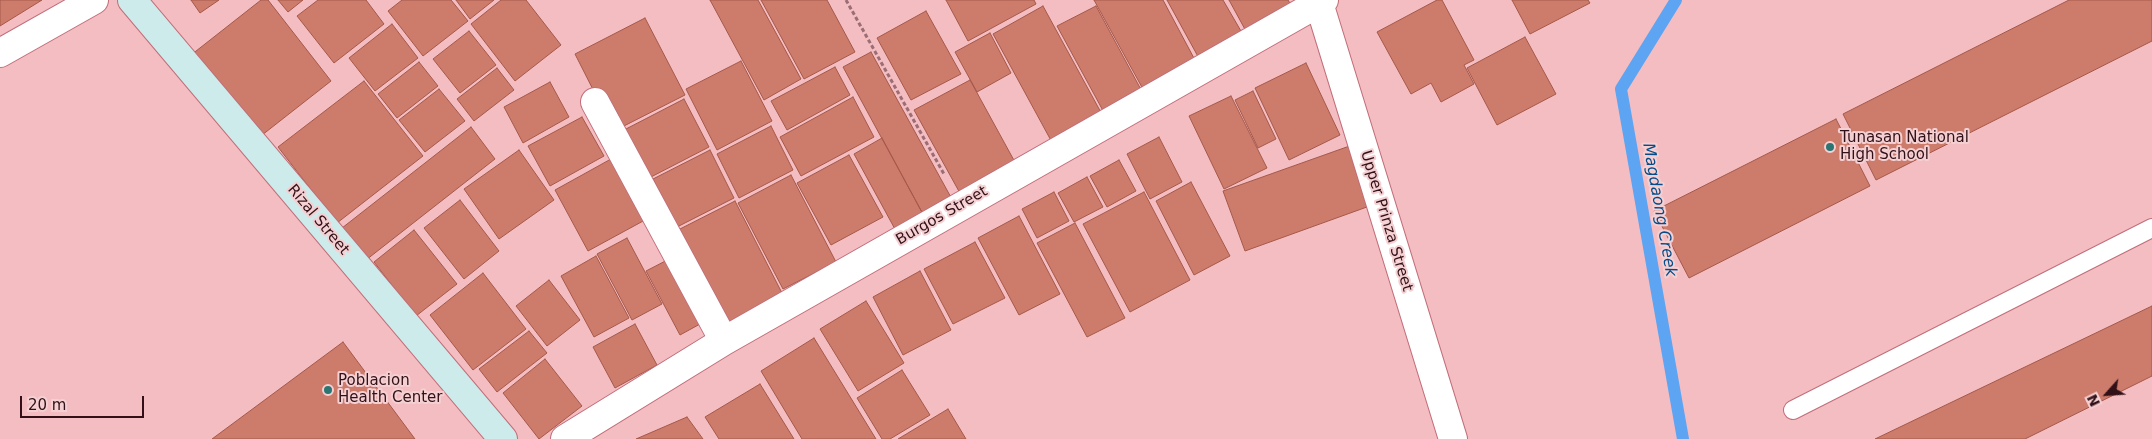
<!DOCTYPE html>
<html>
<head>
<meta charset="utf-8">
<style>
	body { margin:0 }
	#map { position:relative; width:2152px; height:439px; overflow:hidden; background:#f4bdc2; font-family:"DejaVu Sans",sans-serif }
	canvas { display:block }
	.north { position:absolute; left:2082px; top:369px; width:50px; height:50px; -webkit-text-stroke:4px #f5d0d3; paint-order:stroke; rotate:244deg; font-size:14px; font-weight:700; line-height:20px; text-align:center; color:#311117 }
	.north::after { content:''; display:block; margin:auto; width:18px; height:22px; background:#311117; clip-path:polygon(50% 0,100% 100%,50% 72%,0 100%) }
	.scale { position:absolute; left:20px; top:396px; width:124px; height:22px; box-sizing:border-box; border:2px solid #311117; border-top:0; padding-left:6px; font-size:15px; line-height:18px; white-space:nowrap; color:#311117; -webkit-text-stroke:4px #f5d0d3; paint-order:stroke }
</style>
</head>
<body>
<div id="map">
<canvas width="2152" height="439"></canvas>
<div class="north">N</div>
<div class="scale">20 m</div>
</div>
<script>
const ctx = document.querySelector('canvas').getContext('2d');
ctx.lineJoin = 'round';
function shape(rows) {
  const path = new Path2D();
  for (const r of rows) {
    path.moveTo(r[0], r[1]);
    for (let i = 2; i < r.length; i += 2) path.lineTo(r[i], r[i + 1]);
  }
  return path;
}
function strokePath(path, color, width, dash) {
  ctx.strokeStyle = color;
  ctx.lineWidth = width;
  ctx.lineCap = dash ? 'butt' : 'round';
  ctx.setLineDash(dash || []);
  ctx.stroke(path);
}
function paint(path, color) {
  ctx.fillStyle = color;
  ctx.fill(path, 'evenodd');
}
function drawText(font, color, halo, rows, align = 'center') {
  ctx.font = font + ' "DejaVu Sans",sans-serif';
  ctx.lineWidth = 4;
  ctx.setLineDash([]);
  ctx.textBaseline = 'middle';
  ctx.strokeStyle = halo;
  ctx.fillStyle = color;
  for (const [text, x, y, turn = 0] of rows) {
    ctx.save();
    ctx.translate(x, y);
    ctx.rotate((+turn || 0) * Math.PI / 180);
    ctx.textAlign = isNaN(turn) ? turn : align;
    if (halo) ctx.strokeText(text, 0, 0);
    ctx.fillText(text, 0, 0);
    ctx.restore();
  }
}
strokePath(shape([
	[1676,0,1621,89,1683,439]
]), '#5da4f2', 12);
const building = shape([
	[0,0,42,0,0,26,0,0],
	[191,0,219,0,200,13,191,0],
	[261,0,268,0,331,81,257,139,191,55,261,0],
	[278,0,303,0,288,12,278,0],
	[318,0,366,0,384,24,334,63,297,16,318,0],
	[402,0,451,0,468,21,423,56,388,11,402,0],
	[456,0,494,0,470,19,456,0],
	[501,0,526,0,561,45,515,81,471,24,501,0],
	[710,0,758,0,801,79,764,100,710,0],
	[761,0,827,0,855,52,804,79,761,0],
	[946,0,1034,0,1036,4,968,41,946,0],
	[1094,0,1163,0,1196,62,1144,91,1094,0],
	[1167,0,1223,0,1245,38,1201,62,1167,0],
	[1229,0,1288,0,1293,8,1247,33,1229,0],
	[1437,0,1442,0,1474,60,1464,65,1474,84,1441,102,1431,83,1411,94,1377,32,1437,0],
	[1512,0,1588,0,1590,3,1530,34,1512,0],
	[2069,0,2152,0,2152,41,1876,180,1843,114,2069,0],
	[1043,6,1104,118,1054,146,993,34,1043,6],
	[1096,6,1145,97,1107,118,1057,26,1096,6],
	[926,11,961,74,911,100,877,38,926,11],
	[645,18,685,95,614,131,575,54,645,18],
	[392,24,418,58,375,91,349,58,392,24],
	[469,31,496,65,460,93,433,59,469,31],
	[990,33,1011,73,977,92,955,52,990,33],
	[1525,37,1556,94,1497,125,1467,68,1525,37],
	[871,52,953,201,924,216,843,67,871,52],
	[741,61,772,121,717,150,686,89,741,61],
	[419,62,438,86,397,118,378,94,419,62],
	[1306,63,1340,135,1289,160,1255,88,1306,63],
	[835,67,850,95,787,130,771,101,835,67],
	[497,68,514,90,474,121,457,99,497,68],
	[970,80,1016,164,961,195,914,110,970,80],
	[364,81,423,156,337,223,278,147,364,81],
	[550,82,569,117,523,143,504,107,550,82],
	[439,89,465,121,425,152,399,120,439,89],
	[1253,91,1276,139,1258,148,1235,100,1253,91],
	[1231,96,1267,168,1224,189,1189,116,1231,96],
	[853,97,874,137,801,176,780,137,853,97],
	[684,99,709,147,649,178,624,130,684,99],
	[582,117,604,156,550,186,528,146,582,117],
	[1836,119,1870,186,1689,278,1654,211,1836,119],
	[771,126,793,170,739,198,717,154,771,126],
	[471,127,495,159,366,260,342,228,471,127],
	[1159,137,1182,182,1150,199,1127,154,1159,137],
	[882,138,924,216,896,231,854,154,882,138],
	[1358,143,1378,203,1245,251,1223,191,1358,143],
	[519,150,554,200,499,239,464,189,519,150],
	[710,150,734,198,677,227,653,179,710,150],
	[849,155,883,217,831,245,797,183,849,155],
	[611,159,645,220,588,251,555,190,611,159],
	[1119,160,1136,191,1107,207,1090,176,1119,160],
	[791,175,836,262,783,289,738,203,791,175],
	[1087,177,1103,207,1074,222,1058,193,1087,177],
	[1191,182,1230,256,1194,275,1156,201,1191,182],
	[1054,192,1069,221,1037,238,1022,209,1054,192],
	[1144,192,1190,280,1130,312,1083,224,1144,192],
	[460,200,499,251,464,279,424,228,460,200],
	[735,201,783,295,727,325,678,230,735,201],
	[1019,216,1060,294,1019,315,978,238,1019,216],
	[1075,223,1125,318,1087,337,1037,243,1075,223],
	[414,230,457,284,416,316,374,262,414,230],
	[627,238,662,304,632,320,597,254,627,238],
	[975,242,1005,298,953,324,924,269,975,242],
	[677,255,711,318,680,335,646,271,677,255],
	[596,256,629,318,594,337,561,276,596,256],
	[920,271,951,330,903,355,873,297,920,271],
	[483,273,526,329,473,370,430,315,483,273],
	[549,280,580,320,547,346,516,306,549,280],
	[866,301,904,363,858,391,820,329,866,301],
	[2152,306,2152,376,2025,439,1875,439,2152,306],
	[635,324,657,365,615,388,593,347,635,324],
	[529,331,547,353,497,392,479,369,529,331],
	[814,338,876,439,802,439,761,371,814,338],
	[343,342,415,439,212,439,343,342],
	[545,359,582,406,539,439,503,393,545,359],
	[902,370,930,415,890,439,882,439,857,398,902,370],
	[760,384,794,439,719,439,705,417,760,384],
	[948,409,966,439,898,439,948,409],
	[687,417,703,439,636,439,687,417]
]);
paint(building, '#cd7c6c');
strokePath(building, '#a55849', 1);
const lane = shape([
	[1793,410,2152,228]
]);
const street = shape([
	[1319,3,1453,439],
	[0,53,94,0],
	[595,102,724,341],
	[565,439,724,341,1324,0]
]);
const secondary = shape([
	[132,0,503,439]
]);
strokePath(lane, '#c16e79', 20);
strokePath(street, '#c16e79', 30);
strokePath(secondary, '#c16e79', 30);
strokePath(shape([
	[846,0,944,174]
]), '#9a6e74', 3, [4, 2.5]);
strokePath(lane, '#fff', 18);
strokePath(street, '#fff', 28);
strokePath(secondary, '#cdebea', 28);
for (const [x, y, r, color] of [
	[1830,147,5,"#2b7572"],
	[328,390,5,"#2b7572"]
]) {
  const dot = new Path2D();
  dot.arc(x, y, r, 0, 2 * Math.PI);
  ctx.fillStyle = color;
  ctx.fill(dot);
  strokePath(dot, '#f5d0d3', 2);
}
drawText('15px', '#311117', '#f5d0d3', [
	["Tunasan National",1840,138],
	["High School",1840,155],
	["Poblacion",338,381],
	["Health Center",338,398]
], 'left');
drawText('15px', '#311117', '#f5d0d3', [
	["Burgos Street",942,216,-30],
	["Rizal Street",318,220,50],
	["Upper Prinza Street",1386,221,73]
]);
drawText('italic 16px', '#044b88', '#f5d0d3', [
	["Magdaong Creek",1659,210,80]
]);
</script>
</body>
</html>
